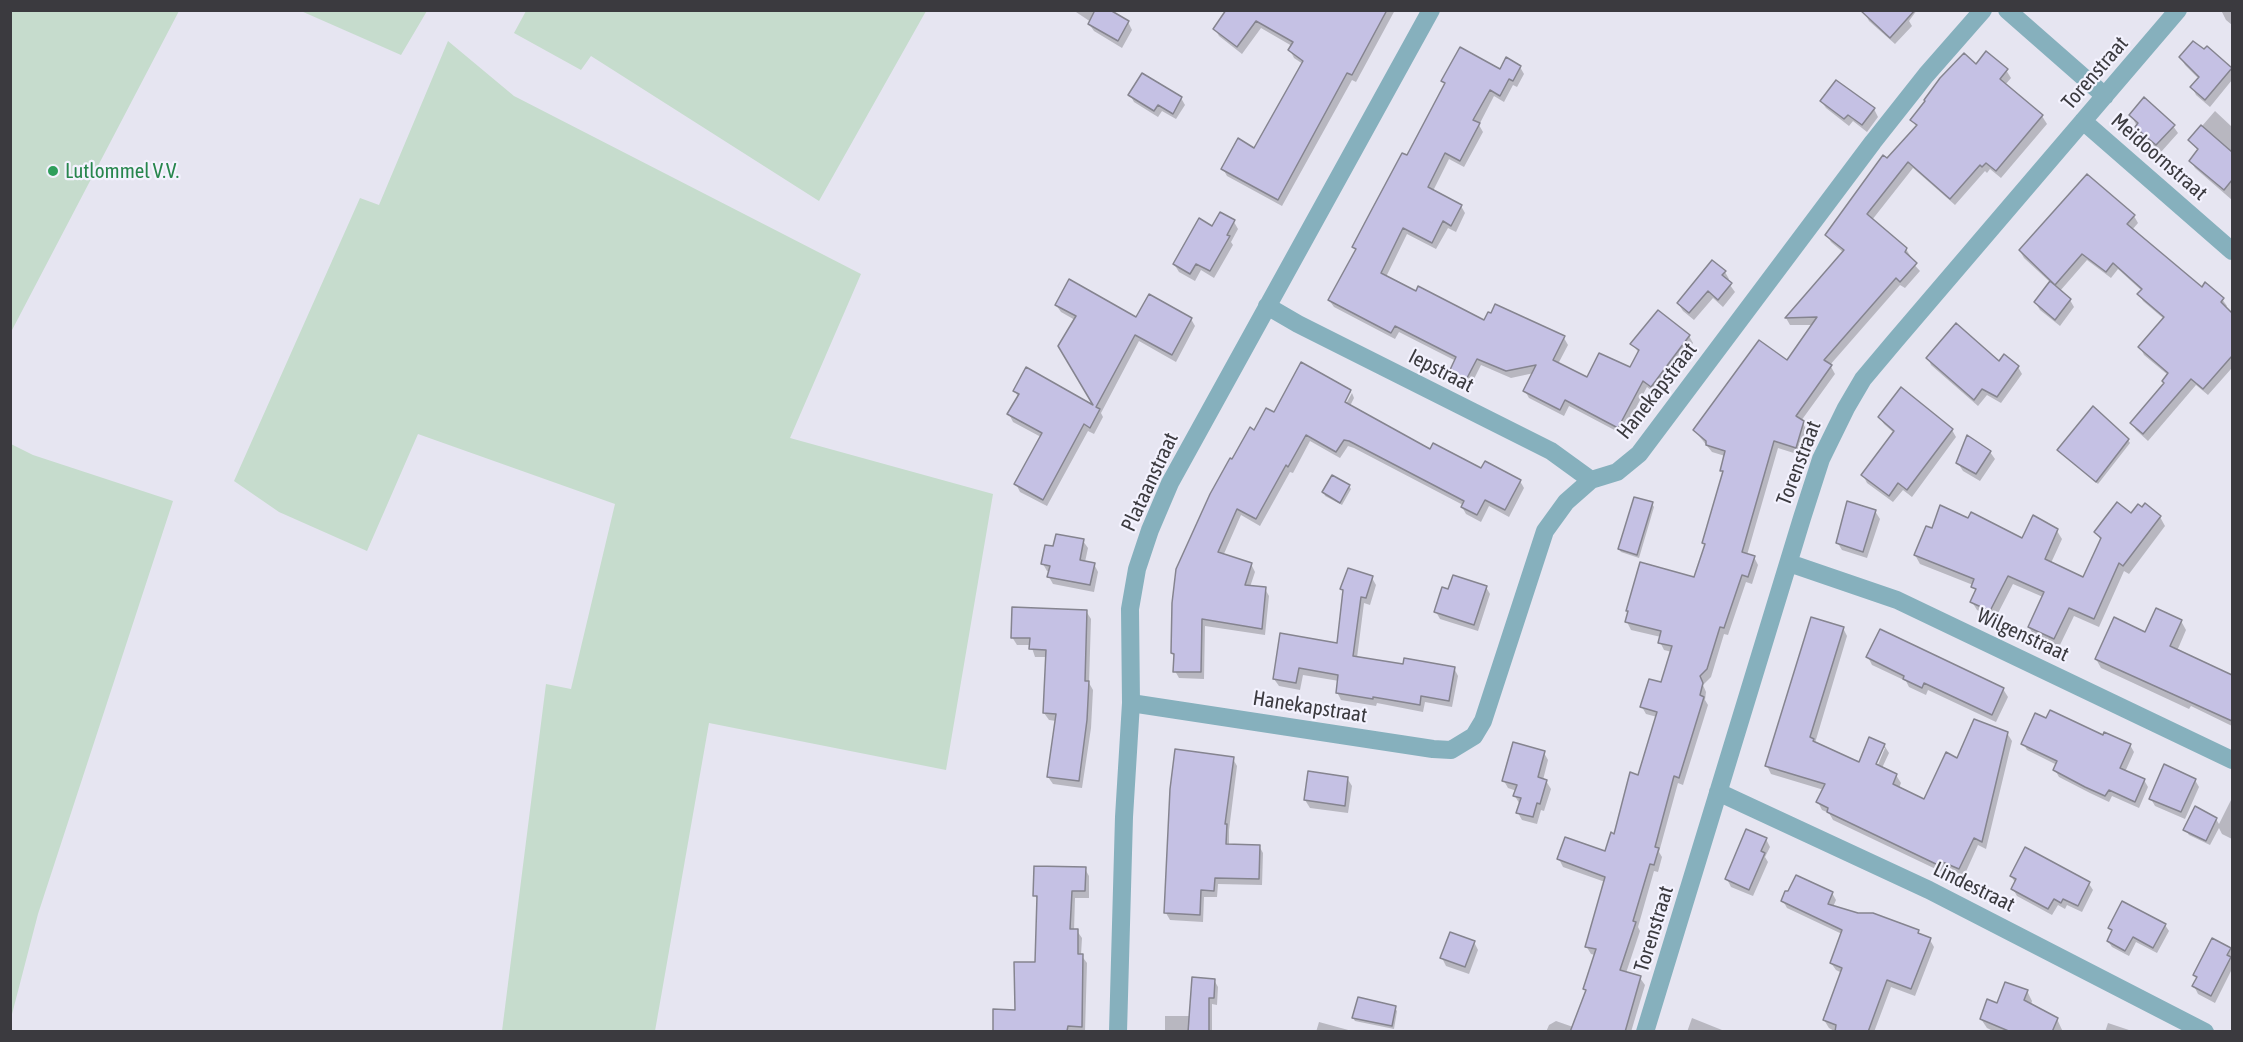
<!DOCTYPE html>
<html>
<head>
<meta charset="utf-8">
<style>
	body { margin:0 }
	#map { position:relative; width:2243px; height:1042px; overflow:hidden; background:#e6e5f1; font-family:"Asap Condensed",sans-serif }
	canvas { display:block }
	.frame { position:absolute; inset:0; border:12px solid #3b3a3f; pointer-events:none }
</style>
</head>
<body>
<div id="map">
<canvas width="2243" height="1042"></canvas>
<div class="frame"></div>
</div>
<script>
const ctx = document.querySelector('canvas').getContext('2d');
ctx.lineJoin = 'round';
function paint(path, color) {
  ctx.fillStyle = color;
  ctx.fill(path, 'evenodd');
}
function shape(rows) {
  const path = new Path2D();
  for (const r of rows) {
    path.moveTo(r[0], r[1]);
    for (let i = 2; i < r.length; i += 2) path.lineTo(r[i], r[i + 1]);
  }
  return path;
}
function strokePath(path, color, width, dash) {
  ctx.strokeStyle = color;
  ctx.lineWidth = width;
  ctx.lineCap = dash ? 'butt' : 'round';
  ctx.setLineDash(dash || []);
  ctx.stroke(path);
}
function drawText(font, color, halo, rows, align = 'center') {
  ctx.font = font + ' "Asap Condensed",sans-serif';
  ctx.lineWidth = 4.5;
  ctx.setLineDash([]);
  ctx.textBaseline = 'middle';
  ctx.strokeStyle = halo;
  ctx.fillStyle = color;
  for (const [text, x, y, turn = 0] of rows) {
    ctx.save();
    ctx.translate(x, y);
    ctx.rotate((+turn || 0) * Math.PI / 180);
    ctx.textAlign = isNaN(turn) ? turn : align;
    if (halo) ctx.strokeText(text, 0, 0);
    ctx.fillText(text, 0, 0);
    ctx.restore();
  }
}
paint(shape([
	[11,10,179,11,11,332,10,11],
	[301,11,427,11,401,55],
	[526,11,526,10,926,11,819,201,591,56,581,70,514,33],
	[448,41,514,96,861,274,790,438,993,494,946,770,709,723,655,1031,502,1031,546,684,571,689,615,504,418,434,367,551,279,512,234,481,360,198,379,205],
	[11,444,33,455,173,501,38,914,11,1018]
]), '#c6dccd');
paint(shape([
	[1073,10,1107,10,1128,22,1132,30,1122,48,1094,31,1089,24,1091,22],
	[1228,10,1395,10,1356,82,1352,80,1282,206,1227,176,1223,169,1255,150,1303,64,1294,58,1290,50,1292,46,1261,28,1242,54,1219,36,1215,29],
	[1868,10,1917,10,1909,21,1912,26,1895,44,1869,21,1865,13],
	[2221,10,2232,10,2232,25,2226,20],
	[2181,58,2231,69,2232,80,2210,107,2196,95,2192,87,2199,79,2185,65],
	[1976,66,2006,70,2011,78,2005,85,2042,116,2047,124,2001,178,1990,169,1987,173,1985,171,1955,205,1913,168,1872,220,1906,249,1911,257,1909,259,1920,271,1905,288,1900,285,1830,365,1835,374,1801,421,1807,430,1800,455,1778,448,1747,555,1754,557,1758,565,1752,584,1746,582,1728,635,1724,634,1711,677,1703,685,1706,692,1705,700,1708,705,1683,785,1678,783,1659,852,1662,857,1658,872,1654,871,1638,927,1640,931,1626,973,1640,978,1645,985,1631,1032,1546,1032,1549,1025,1556,1021,1573,1027,1587,993,1585,989,1595,955,1591,954,1586,946,1605,882,1563,867,1559,859,1606,853,1615,835,1639,776,1657,717,1646,714,1642,707,1662,684,1672,652,1664,650,1660,642,1661,637,1631,630,1627,622,1629,613,1627,611,1695,579,1705,546,1703,542,1723,474,1721,470,1725,456,1712,452,1695,431,1787,362,1814,325,1790,325,1786,318,1844,253,1831,242,1827,235,1917,128,1912,120],
	[1520,67,1524,74,1517,87,1513,85,1504,102,1494,96,1479,125,1483,132,1464,167,1449,159,1433,191,1461,206,1465,213,1456,232,1448,228,1436,249,1407,234,1386,277,1417,293,1485,322,1564,338,1568,345,1558,364,1588,379,1630,369,1639,353,1632,344,1689,336,1693,343,1655,393,1647,387,1622,434,1569,406,1564,416,1529,398,1525,391,1534,373,1511,378,1481,365,1470,387,1455,379,1450,372,1456,361,1399,332,1395,339,1334,307,1329,300,1356,251,1354,247,1407,157,1445,85,1443,81],
	[1130,95,1181,98,1185,105,1176,119,1162,111,1158,117,1134,102],
	[1821,101,1874,109,1878,117,1867,132,1853,121,1849,126,1826,108],
	[2215,111,2232,127,2232,200,2195,168,2191,161,2198,151,2190,140],
	[2131,115,2173,126,2178,133,2161,152,2141,134],
	[2134,216,2138,223,2132,230,2202,289,2222,299,2227,306,2225,308,2232,315,2232,370,2231,369,2208,395,2196,385,2148,441,2136,430,2132,423,2165,384,2168,375,2144,355,2140,347,2164,319,2143,301,2139,294,2142,291,2118,269,2111,278,2087,260,2060,291,2070,300,2074,307,2060,326,2040,310,2035,302,2051,283,2024,258,2020,251],
	[1234,222,1238,229,1231,242,1233,245,1214,278,1201,270,1195,281,1179,272,1174,264,1213,228],
	[1725,272,1729,279,1727,281,1735,292,1723,307,1713,298,1694,320,1683,311,1678,303],
	[1056,305,1137,319,1191,319,1195,326,1176,362,1139,341,1101,413,1103,417,1094,434,1088,431,1047,506,1020,492,1016,484,1041,437,1013,422,1009,414,1018,397,1015,391,1097,409,1060,346,1075,320,1061,312],
	[1928,358,1999,363,2018,367,2022,374,2001,403,1987,395,1978,406,1931,365],
	[1350,391,1351,393,1348,393,1340,408,1343,409,1352,393,1354,398,1350,406,1430,451,1481,470,1520,481,1524,488,1509,517,1489,506,1481,522,1466,514,1462,507,1463,505,1354,448,1348,446,1340,458,1310,441,1293,473,1290,472,1260,526,1241,515,1223,556,1251,564,1255,572,1250,587,1265,589,1269,596,1265,635,1205,626,1204,679,1179,678,1175,671,1175,658,1172,653,1255,432,1274,414],
	[1879,417,1952,430,1956,437,1912,497,1903,490,1893,502,1867,483,1863,475,1894,433,1884,424],
	[2128,440,2130,443,2098,484,2058,450],
	[1990,452,1995,459,1980,481,1963,471,1958,463],
	[1349,486,1351,489,1342,505,1325,496,1324,492],
	[1652,504,1654,507,1639,558,1621,552,1619,549],
	[2145,506,2160,517,2165,526,2129,574,2124,571,2099,627,2074,616,2059,647,2034,636,2029,627,2043,597,2013,584,1995,619,1977,610,1972,602,1976,592,1973,585,1920,564,1915,555,2023,540,2057,531,2062,539,2051,563,2084,579,2101,541,2096,532,2142,509],
	[1875,511,1880,519,1867,558,1842,550,1837,542],
	[1083,541,1088,548,1085,562,1094,564,1098,572,1094,592,1053,584,1049,577,1050,572,1047,571,1043,564,1055,548],
	[1372,578,1376,585,1370,605,1364,603,1357,658,1404,666,1454,668,1458,676,1452,707,1425,702,1423,712,1377,703,1376,706,1341,700,1337,692,1339,681,1303,675,1300,690,1279,686,1274,679,1338,644,1344,594,1342,589],
	[1486,587,1490,594,1478,631,1440,619,1436,612,1449,591],
	[1086,611,1091,619,1089,683,1093,690,1091,728,1082,788,1053,784,1048,777,1056,721,1049,720,1044,713,1047,657,1035,657,1031,645,1017,645,1012,637],
	[2181,621,2186,630,2177,651,2232,676,2232,726,2191,706,2189,709,2101,668,2096,659,2146,634],
	[1843,628,1847,636,1815,743,1859,764,1884,745,1889,753,1882,768,1896,775,1901,783,1899,788,1925,801,1958,760,2007,733,2012,741,1986,849,1978,845,1964,876,1945,867,1942,872,1833,820,1829,813,1822,810,1818,802,1824,790,1771,774,1767,766],
	[1882,748,1885,748,1875,772,1872,770],
	[1868,657,2003,689,2008,697,1996,722,1928,690,1926,695,1909,687,1906,681,1872,665],
	[2047,720,2130,745,2134,752,2125,772,2144,780,2148,787,2139,808,2112,796,2109,802,2090,793,2059,777,2055,770,2057,765,2027,750,2023,743],
	[1544,753,1548,760,1543,780,1546,781,1551,789,1544,811,1541,810,1537,824,1522,820,1518,813,1519,803,1515,796,1517,791,1508,788,1504,781],
	[1233,759,1237,766,1229,830,1229,845,1259,846,1263,853,1262,885,1218,884,1217,897,1204,897,1203,922,1170,920,1166,913],
	[1347,778,1352,786,1348,813,1310,808,1305,800],
	[2195,780,2199,787,2185,819,2155,806,2151,799],
	[2231,800,2232,801,2232,839,2222,834,2219,828,2210,845,2189,835,2185,829,2216,819,2219,824],
	[1766,839,1770,847,1765,857,1768,862,1753,896,1731,887,1727,879],
	[1085,869,1089,876,1089,898,1075,898,1074,931,1077,931,1082,938,1081,955,1087,963,1085,1032,994,1032,1016,1011,1036,964,1038,901,1035,895],
	[2011,876,2089,884,2093,890,2082,912,2067,905,2065,909,2058,905,2052,915,2017,896,2013,889,2016,884],
	[1832,893,1836,900,1833,907,1918,932,1921,936,1930,940,1934,947,1915,996,1891,987,1874,1032,1836,1032,1829,1028,1824,1020,1842,973,1836,970,1831,963,1842,934,1787,908,1783,901],
	[2165,925,2169,931,2157,953,2136,942,2129,956,2112,947,2108,941,2113,933,2110,928],
	[2212,940,2232,951,2232,969,2215,1003,2198,994,2194,986,2197,979,2194,975],
	[1474,942,1478,950,1469,974,1446,966,1442,958],
	[1214,980,1218,987,1217,1005,1212,1004,1212,1032,1165,1032,1165,1016,1191,1016],
	[2027,991,2032,1001,2031,1005,2057,1019,2063,1032,1995,1032,1987,1028,1981,1019,1998,1005],
	[1395,1008,1397,1011,1394,1029,1355,1021,1353,1018],
	[1692,1018,1727,1032,1687,1032],
	[1319,1022,1352,1031,1352,1032,1316,1032],
	[2108,1023,2135,1032,2105,1032]
]), '#0003');
const building = shape([
	[1095,10,1110,10,1129,21,1118,41,1088,24,1095,10],
	[1226,10,1387,10,1352,75,1347,73,1278,200,1221,169,1238,138,1254,148,1303,61,1288,50,1293,42,1256,21,1237,47,1213,29,1226,10],
	[1860,10,1915,10,1890,38,1860,10],
	[2193,41,2204,49,2207,46,2232,68,2205,100,2190,87,2199,77,2179,57,2193,41],
	[1460,47,1500,69,1506,57,1521,66,1513,81,1509,79,1500,96,1490,90,1473,120,1480,123,1460,161,1445,153,1428,187,1462,205,1451,226,1443,221,1432,243,1403,228,1381,273,1416,291,1418,286,1484,320,1488,312,1491,313,1495,304,1565,336,1553,360,1587,377,1599,353,1630,367,1639,350,1630,344,1658,310,1690,335,1651,387,1643,381,1618,428,1565,400,1560,410,1523,391,1536,365,1506,371,1477,359,1466,380,1449,372,1456,357,1395,326,1391,333,1328,300,1356,249,1352,247,1371,211,1402,153,1407,155,1445,83,1441,81,1460,47],
	[1986,51,2008,69,2000,79,2043,115,1996,171,1986,163,1982,167,1980,165,1950,199,1908,162,1867,214,1907,248,1905,252,1917,263,1900,282,1896,278,1824,360,1832,365,1796,416,1804,421,1796,448,1774,441,1742,552,1755,556,1748,577,1742,575,1724,628,1720,627,1707,669,1700,676,1703,683,1700,695,1704,697,1679,778,1674,776,1655,847,1659,848,1654,865,1650,864,1633,921,1636,922,1620,970,1641,976,1625,1032,1570,1032,1586,990,1583,989,1596,949,1585,947,1605,877,1557,859,1565,837,1605,851,1611,832,1614,834,1630,772,1638,775,1657,712,1640,707,1649,679,1661,682,1672,646,1658,643,1661,631,1625,622,1628,611,1626,611,1640,562,1694,577,1705,544,1702,543,1723,471,1720,471,1725,451,1706,445,1706,441,1693,430,1759,340,1787,360,1817,317,1785,318,1844,250,1825,235,1883,155,1887,158,1917,125,1910,120,1925,101,1924,100,1940,78,1964,53,1976,64,1986,51],
	[1142,73,1182,97,1173,114,1158,105,1154,111,1128,95,1142,73],
	[1836,80,1875,108,1862,125,1848,115,1844,119,1820,101,1836,80],
	[2144,97,2175,125,2156,145,2135,127,2138,123,2129,115,2144,97],
	[2201,125,2232,152,2232,180,2224,190,2189,161,2198,149,2188,140,2201,125],
	[2087,174,2135,215,2127,224,2202,287,2205,282,2224,298,2221,302,2232,313,2232,356,2203,389,2191,379,2143,434,2130,423,2164,383,2162,381,2168,373,2138,347,2164,317,2137,294,2142,289,2113,263,2106,272,2082,254,2055,285,2019,250,2087,174],
	[1220,212,1235,220,1227,235,1230,236,1210,271,1196,264,1190,274,1173,264,1199,218,1212,226,1220,212],
	[1712,260,1726,271,1722,275,1732,283,1718,300,1708,291,1689,313,1677,303,1712,260],
	[1069,279,1136,317,1149,294,1192,318,1172,355,1135,335,1096,407,1100,409,1090,428,1084,424,1043,500,1014,484,1042,433,1007,414,1019,394,1013,391,1026,367,1093,405,1058,346,1076,316,1055,305,1069,279],
	[2050,281,2071,299,2055,320,2034,302,2050,281],
	[1956,323,1999,361,2004,354,2019,366,1997,397,1982,389,1974,400,1926,358,1956,323],
	[1301,362,1351,390,1345,402,1430,449,1433,443,1481,468,1485,461,1521,480,1505,510,1485,500,1477,515,1461,507,1464,501,1349,441,1344,440,1336,452,1306,435,1288,467,1286,465,1256,519,1237,509,1218,552,1252,563,1245,585,1266,587,1262,629,1202,619,1201,672,1173,672,1174,654,1171,653,1172,603,1176,569,1210,494,1230,458,1232,459,1250,427,1254,430,1266,408,1274,412,1301,362],
	[1901,387,1953,429,1907,490,1898,483,1889,496,1861,475,1894,431,1878,417,1901,387],
	[2093,406,2129,439,2096,482,2057,450,2093,406],
	[1967,435,1991,451,1976,474,1956,463,1967,435],
	[1332,475,1350,485,1340,503,1322,492,1332,475],
	[1634,497,1653,502,1637,555,1618,549,1634,497],
	[1847,501,1876,510,1863,552,1836,543,1847,501],
	[2117,502,2131,513,2138,504,2142,507,2145,503,2161,516,2123,566,2119,563,2094,619,2069,608,2054,639,2028,627,2044,592,2008,576,1990,611,1970,602,1976,589,1971,587,1974,579,1914,555,1926,526,1932,528,1940,505,1968,518,1971,512,2022,538,2033,515,2058,529,2045,559,2083,577,2101,538,2094,532,2117,502],
	[1056,534,1084,539,1080,560,1095,563,1090,585,1047,577,1050,566,1041,564,1045,545,1053,546,1056,534],
	[1348,568,1373,576,1366,598,1361,597,1353,656,1403,664,1404,658,1455,667,1449,701,1421,696,1420,705,1373,697,1373,699,1336,693,1338,675,1299,668,1296,683,1273,679,1280,633,1337,643,1343,590,1340,589,1348,568],
	[1453,575,1487,586,1474,625,1434,612,1442,587,1448,589,1453,575],
	[1012,607,1087,610,1085,681,1089,681,1087,720,1079,781,1047,777,1056,714,1043,713,1046,650,1029,649,1030,638,1011,638,1012,607],
	[2156,608,2182,620,2170,646,2232,675,2232,721,2095,659,2114,617,2145,632,2156,608],
	[1811,617,1844,627,1810,737,1814,739,1813,741,1859,762,1869,737,1885,744,1876,764,1897,774,1893,784,1924,799,1946,752,1957,758,1974,719,2008,732,1982,842,1974,838,1959,869,1940,861,1938,865,1827,812,1828,808,1816,802,1825,784,1765,766,1811,617],
	[1880,629,2004,688,1992,715,1924,683,1922,688,1903,679,1904,676,1866,657,1880,629],
	[2050,710,2103,735,2104,732,2131,744,2120,768,2145,779,2135,802,2109,790,2105,796,2085,787,2053,770,2057,761,2021,744,2035,713,2046,718,2050,710],
	[1513,742,1545,751,1538,777,1547,780,1540,804,1537,803,1533,817,1516,813,1521,798,1513,796,1517,785,1502,781,1513,742],
	[1175,749,1234,757,1225,824,1227,824,1226,844,1260,845,1259,879,1215,878,1214,891,1201,890,1200,915,1164,913,1170,789,1175,749],
	[2164,764,2196,779,2181,812,2149,799,2164,764],
	[1308,771,1348,777,1345,806,1304,800,1308,771],
	[2195,806,2217,818,2206,841,2183,830,2195,806],
	[1746,829,1767,838,1761,851,1765,853,1749,890,1725,879,1746,829],
	[2025,847,2090,882,2078,906,2063,899,2061,903,2054,899,2048,909,2011,889,2016,879,2010,876,2025,847],
	[1034,866,1086,867,1085,891,1072,891,1070,929,1078,929,1078,954,1083,954,1082,1027,1068,1026,1067,1031,993,1032,993,1009,1015,1010,1014,962,1035,962,1037,896,1033,896,1034,866],
	[1796,875,1833,892,1828,904,1858,913,1873,913,1919,930,1918,933,1931,938,1911,989,1887,980,1868,1032,1835,1032,1836,1025,1823,1020,1842,968,1830,963,1842,930,1781,901,1785,891,1788,891,1796,875],
	[2122,901,2166,924,2153,948,2133,937,2125,951,2107,941,2112,930,2108,928,2122,901],
	[1450,932,1475,941,1465,967,1440,958,1450,932],
	[2212,938,2231,948,2227,955,2231,957,2211,996,2192,986,2197,977,2193,975,2212,938],
	[1192,977,1215,979,1214,998,1209,998,1209,1032,1188,1032,1192,977],
	[2005,982,2028,990,2024,1000,2058,1018,2052,1032,2011,1032,1980,1019,1987,999,1997,1003,2005,982],
	[1358,997,1396,1006,1392,1026,1352,1018,1358,997]
]);
paint(building, '#c5c1e4');
strokePath(building, '#85848f', 1.5);
strokePath(shape([
	[2007,10,2105,96],
	[2083,121,2232,251],
	[1267,306,1298,324,1551,451,1591,480],
	[1789,563,1897,600,2232,760],
	[1131,703,1433,749,1451,750,1474,736,1483,721,1545,531,1566,502,1591,480,1617,472,1639,454,1873,142,1926,75,1983,10],
	[1718,792,1929,890,2205,1032],
	[1118,1032,1124,817,1131,703,1130,609,1137,569,1150,530,1170,483,1431,10],
	[1645,1032,1802,518,1821,459,1846,408,1863,379,1895,341,2178,10]
]), '#86b0bd', 18);
for (const [x, y, r, color] of [
	[53,171,6,"#2e9e5b"]
]) {
  const dot = new Path2D();
  dot.arc(x, y, r, 0, 2 * Math.PI);
  ctx.fillStyle = color;
  ctx.fill(dot);
  strokePath(dot, '#f3f2fe', 2);
}
drawText('21px', '#3b3a3f', '#f3f2fe', [
	["Torenstraat",2095,73,-49],
	["Meidoornstraat",2159,157,41],
	["Iepstraat",1441,371,27],
	["Hanekapstraat",1657,391,-52],
	["Torenstraat",1799,463,-69],
	["Plataanstraat",1150,482,-65],
	["Wilgenstraat",2023,635,25],
	["Hanekapstraat",1310,707,9],
	["Lindestraat",1974,887,26],
	["Torenstraat",1654,929,-73]
]);
drawText('21px', '#27864d', '#f3f2fe', [
	["Lutlommel V.V.",65,171]
], 'left');
</script>
</body>
</html>
